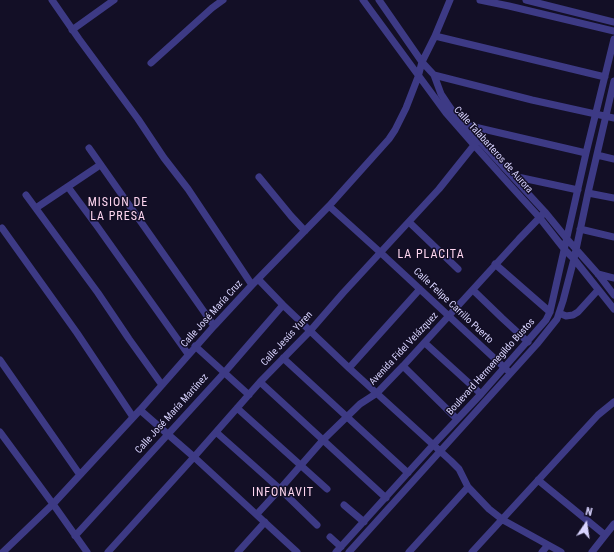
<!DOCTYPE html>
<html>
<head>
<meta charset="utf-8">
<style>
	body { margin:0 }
	#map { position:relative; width:614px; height:552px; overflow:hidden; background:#130f26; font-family:"Roboto Condensed",sans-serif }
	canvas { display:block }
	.north { position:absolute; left:566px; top:504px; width:40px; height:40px; -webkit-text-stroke:3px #130f26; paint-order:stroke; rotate:13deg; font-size:11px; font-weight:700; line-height:16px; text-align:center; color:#d9d4ff }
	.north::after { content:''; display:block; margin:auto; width:14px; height:18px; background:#d9d4ff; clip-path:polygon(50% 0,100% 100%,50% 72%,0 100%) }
</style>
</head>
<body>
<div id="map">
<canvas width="614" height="552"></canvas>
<div class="north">N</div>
</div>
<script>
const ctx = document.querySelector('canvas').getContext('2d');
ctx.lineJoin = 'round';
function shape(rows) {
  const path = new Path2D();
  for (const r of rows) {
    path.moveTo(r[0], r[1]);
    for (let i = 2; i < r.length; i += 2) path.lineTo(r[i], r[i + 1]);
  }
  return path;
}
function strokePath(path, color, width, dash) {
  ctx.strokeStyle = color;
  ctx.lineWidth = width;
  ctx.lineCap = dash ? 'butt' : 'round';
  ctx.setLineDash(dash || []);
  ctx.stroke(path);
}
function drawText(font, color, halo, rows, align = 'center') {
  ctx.font = font + ' "Roboto Condensed",sans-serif';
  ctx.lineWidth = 3;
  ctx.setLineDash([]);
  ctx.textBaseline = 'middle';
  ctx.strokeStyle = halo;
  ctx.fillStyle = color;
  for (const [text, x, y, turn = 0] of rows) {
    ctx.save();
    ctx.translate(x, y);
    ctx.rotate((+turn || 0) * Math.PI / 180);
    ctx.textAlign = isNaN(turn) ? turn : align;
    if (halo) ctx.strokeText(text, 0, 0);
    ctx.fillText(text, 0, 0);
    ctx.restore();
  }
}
strokePath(shape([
	[52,0,79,39,138,119,164,158,188,189,252,285],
	[363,0,446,113,474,145,509,184,539,217,565,250,574,259,614,309],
	[379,0,422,62,434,75,441,94,447,103,454,113,545,212,567,239,598,274,614,295],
	[480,0,509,6,614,31],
	[526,0,614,22],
	[72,30,114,0],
	[435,36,605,77],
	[151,63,212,8,223,0],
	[434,75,532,100,614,118],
	[466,125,586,153],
	[89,148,214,326],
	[597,155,614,159],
	[513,176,578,190],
	[259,177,291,216,305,231],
	[68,187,97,226,188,354],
	[588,193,614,198],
	[26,195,98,293,129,339,162,385],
	[329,206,381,253,507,370],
	[36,208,100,165],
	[409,222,458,269],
	[2,228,77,333,133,417],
	[580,229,614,237],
	[495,264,550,312],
	[598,274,614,278],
	[258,279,283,305,349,368,451,461,459,469,468,487,489,509,503,520,561,552],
	[473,290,502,318,528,342],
	[559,313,566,316,573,315,578,312,598,290],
	[425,343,481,394],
	[195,346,249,395],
	[283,358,408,473],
	[0,360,80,475],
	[403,366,457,419],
	[349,368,420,289],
	[260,382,386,498],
	[237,408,327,489],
	[140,410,194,457,297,552],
	[0,432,53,504,87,552],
	[216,432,280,489,317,525],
	[538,480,605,535],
	[344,505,364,522],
	[257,514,280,489,323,440,360,404,377,393,403,366,519,239,545,212],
	[75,536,224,373,283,305],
	[330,537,341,547],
	[3,552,53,504,140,410,214,326,252,285,329,206,389,139,395,130,406,108,418,77,422,62,435,36,450,0],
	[108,552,194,457,260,382,310,331,343,293,439,189,479,139],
	[238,552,265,522],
	[336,552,433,445,481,394,546,320,550,312,586,153,614,39],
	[349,552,537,344,557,319,563,301,574,259,588,193,614,81],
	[409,552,468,487],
	[472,552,598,415,614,402],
	[542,552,548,545],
	[592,552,614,524]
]), '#3d3a85', 7);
drawText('10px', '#d9d4ff', '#130f26', [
	["Calle Talabarteros de Aurora",493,150,48],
	["Calle Felipe Carrillo Puerto",453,306,43],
	["Calle José María Cruz",212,314,-48],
	["Calle Jesús Yuren",287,339,-47],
	["Avenida Fidel Velázquez",404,349,-47],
	["Boulevard Hermenegildo Bustos",491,367,-48],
	["Calle José María Martínez",172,414,-48]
]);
ctx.letterSpacing = '1px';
drawText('12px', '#ffd6f0', '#130f26', [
	["MISION DE",118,203],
	["LA PRESA",118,217],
	["LA PLACITA",431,255],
	["INFONAVIT",283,493]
]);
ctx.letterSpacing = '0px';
</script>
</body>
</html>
